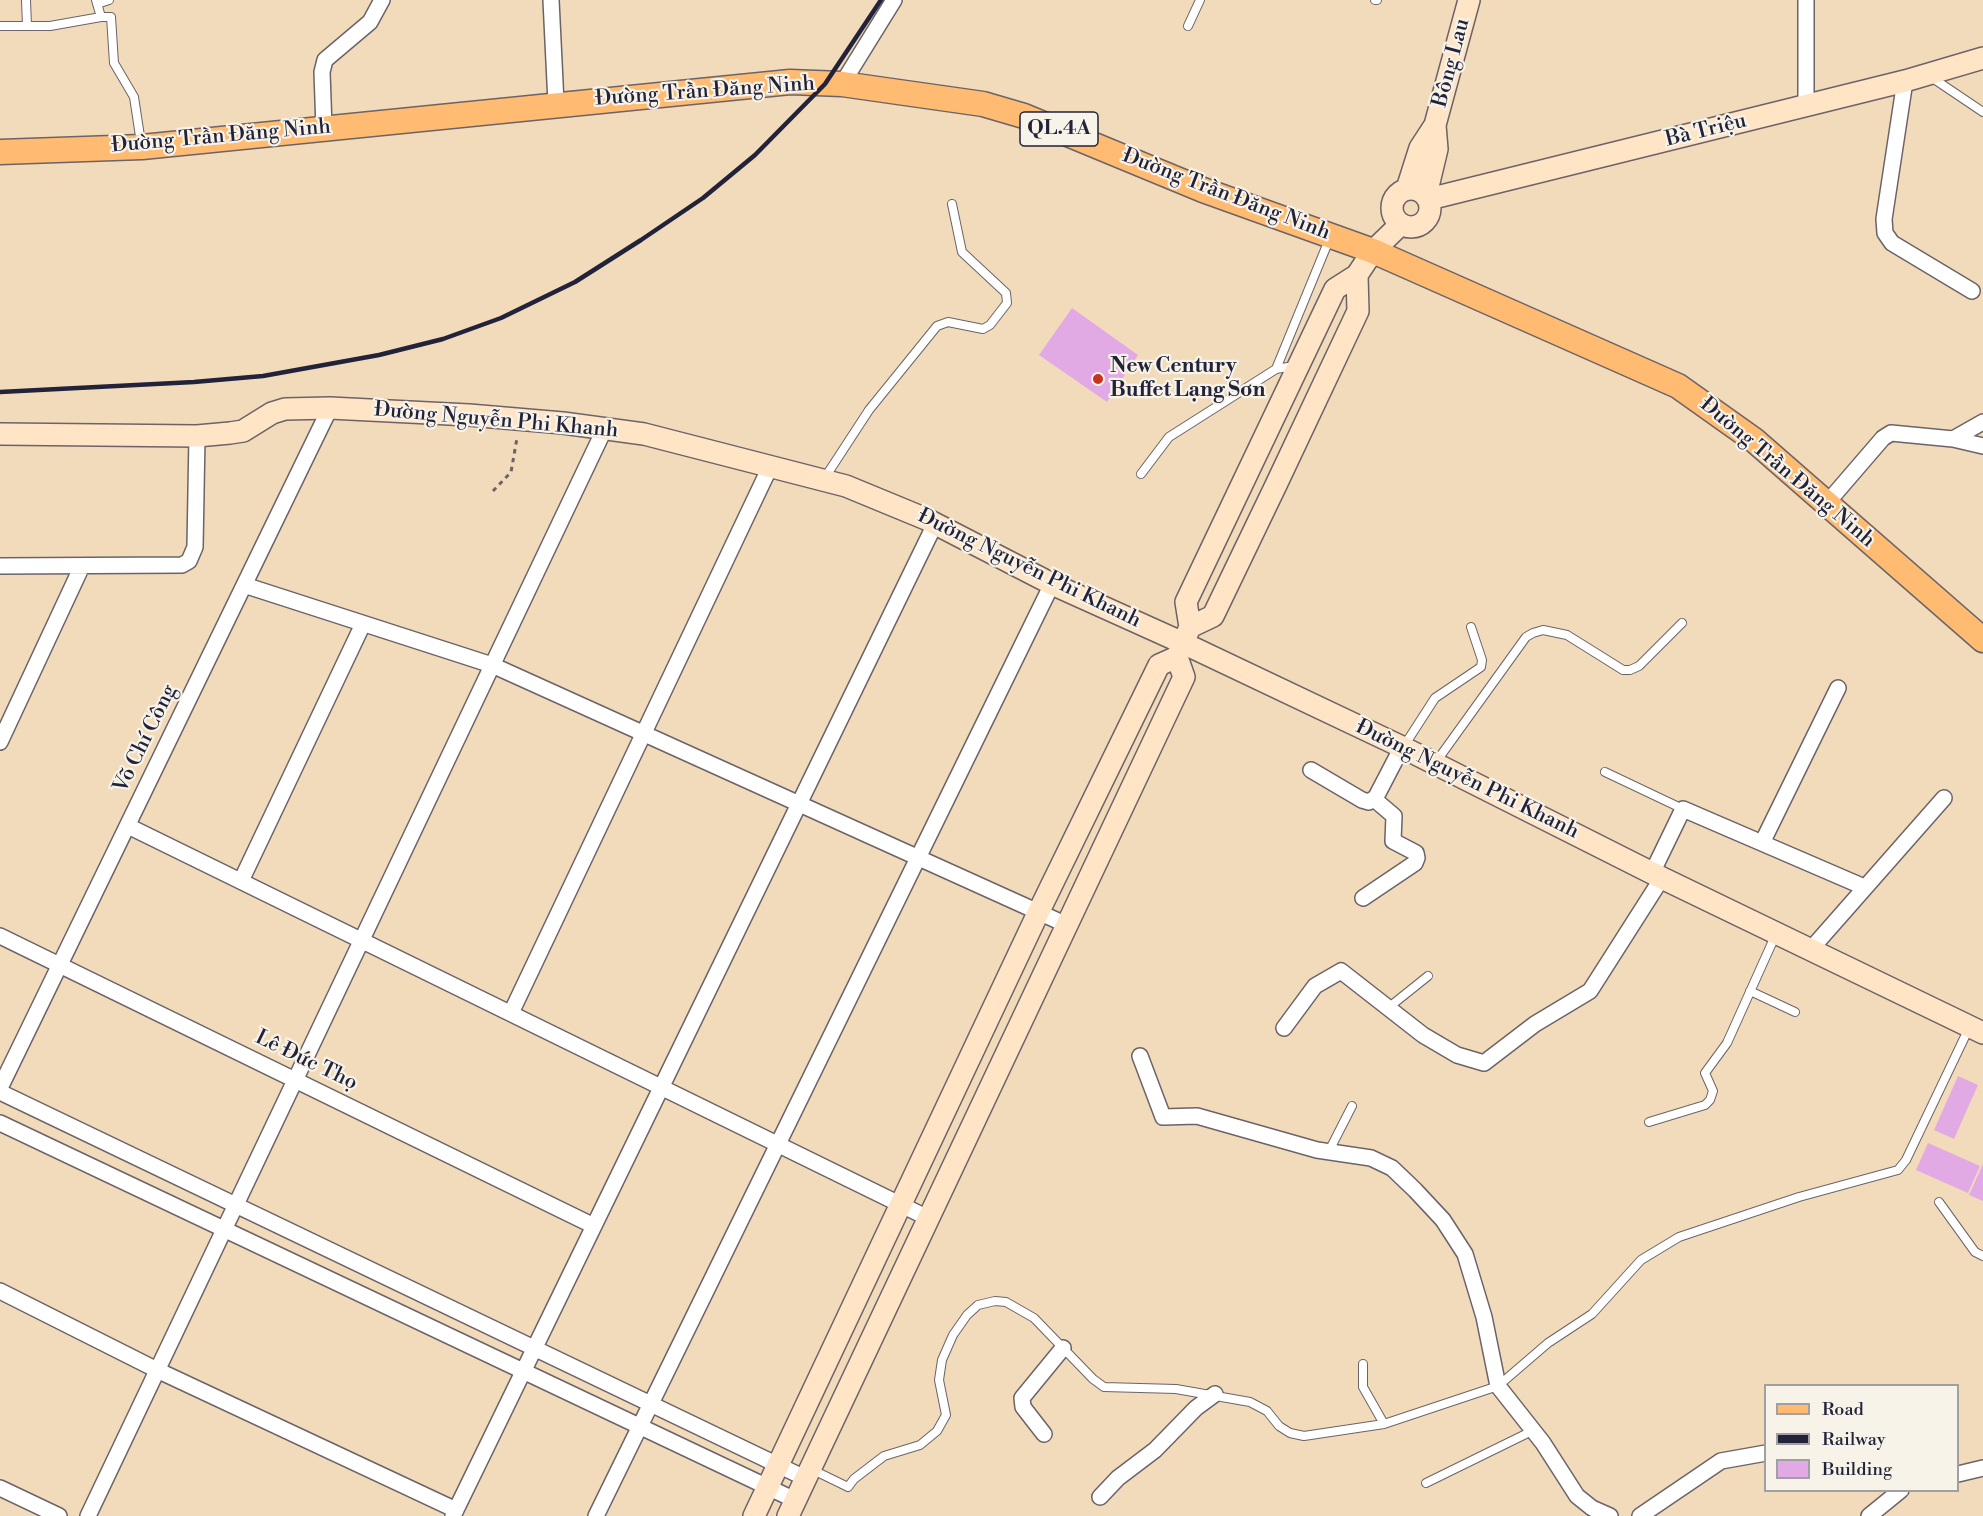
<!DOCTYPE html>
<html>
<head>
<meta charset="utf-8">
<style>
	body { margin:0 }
	#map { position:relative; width:1983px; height:1516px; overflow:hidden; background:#f2dbbb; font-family:"Libre Bodoni",serif }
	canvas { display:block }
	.legend { position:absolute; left:1764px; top:1384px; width:195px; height:108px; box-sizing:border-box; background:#f7f3e8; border:2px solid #a29fa3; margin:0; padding:8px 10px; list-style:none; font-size:18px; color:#22223b }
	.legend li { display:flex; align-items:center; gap:12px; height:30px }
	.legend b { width:30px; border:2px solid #a29fa3 }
</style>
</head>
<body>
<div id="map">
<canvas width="1983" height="1516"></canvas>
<ul class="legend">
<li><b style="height:8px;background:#ffbb71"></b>Road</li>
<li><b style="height:8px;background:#22223b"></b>Railway</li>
<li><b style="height:16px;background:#e2aae4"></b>Building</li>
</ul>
</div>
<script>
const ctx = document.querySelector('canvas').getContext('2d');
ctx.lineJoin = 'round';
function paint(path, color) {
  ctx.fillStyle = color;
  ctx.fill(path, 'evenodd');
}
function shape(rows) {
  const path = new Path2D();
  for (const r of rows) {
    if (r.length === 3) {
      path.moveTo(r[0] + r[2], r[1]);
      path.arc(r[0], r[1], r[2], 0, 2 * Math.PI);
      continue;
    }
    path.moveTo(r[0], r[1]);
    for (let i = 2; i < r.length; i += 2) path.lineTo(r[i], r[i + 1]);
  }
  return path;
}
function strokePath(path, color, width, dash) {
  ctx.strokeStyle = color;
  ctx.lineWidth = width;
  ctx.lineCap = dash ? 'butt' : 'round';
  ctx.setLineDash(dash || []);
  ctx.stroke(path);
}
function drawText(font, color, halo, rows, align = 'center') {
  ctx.font = font + ' "Libre Bodoni",serif';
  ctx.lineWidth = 4.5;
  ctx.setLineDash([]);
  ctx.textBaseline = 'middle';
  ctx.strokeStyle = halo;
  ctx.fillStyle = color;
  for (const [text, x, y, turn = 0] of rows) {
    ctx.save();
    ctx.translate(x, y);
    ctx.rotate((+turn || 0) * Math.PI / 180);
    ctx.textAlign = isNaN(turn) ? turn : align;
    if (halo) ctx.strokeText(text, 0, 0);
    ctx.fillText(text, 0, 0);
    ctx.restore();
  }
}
paint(shape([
	[1072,308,1138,355,1107,402,1039,355],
	[1958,1076,1978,1085,1954,1139,1934,1130],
	[1928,1143,1980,1166,1968,1193,1916,1170],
	[1983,1164,1983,1201,1969,1195]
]), '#e2aae4');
const lane = shape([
	[26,0,27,26],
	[96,0,101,17,111,17,114,63,134,97,141,143],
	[1375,0,1377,0],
	[97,4,109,0],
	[0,26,50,26,101,17],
	[1188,26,1200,0],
	[1931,77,1983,112],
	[1276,369,1329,240],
	[1141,474,1169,437,1276,369,1294,366],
	[824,479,869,410,937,326,948,322,983,329,990,325,1007,303,1006,293,962,252,952,204],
	[1404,746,1435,698,1481,667,1482,660,1471,627],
	[1436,762,1526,637,1533,633,1543,630,1567,635,1623,670,1630,670,1639,666,1682,623],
	[1605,772,1683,809],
	[1750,991,1795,1012],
	[1388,1008,1428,976],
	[1649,1122,1705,1105,1710,1100,1713,1091,1705,1073,1727,1043,1776,934],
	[1329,1151,1352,1106],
	[1939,1202,1975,1252,1983,1256],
	[1363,1364,1363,1387,1384,1424],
	[813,1470,848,1487,854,1479,884,1456,920,1445,937,1431,946,1415,939,1380,942,1360,953,1335,967,1315,978,1305,995,1301,1006,1302,1034,1318,1093,1379,1104,1387,1176,1389,1250,1402,1267,1411,1279,1426,1290,1433,1304,1436,1384,1424,1498,1386,1548,1343,1592,1314,1641,1260,1679,1237,1799,1197,1898,1170,1906,1160,1969,1028],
	[1426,1483,1532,1431]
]);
const street = shape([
	[551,0,556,103],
	[1905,81,1884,219,1885,233,1892,243,1972,291],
	[842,84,894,0],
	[1806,106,1806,0],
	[324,128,322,72,325,60,370,22,382,0],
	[1953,439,1983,446],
	[1827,503,1883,438,1891,433,1953,439,1983,422],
	[0,566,182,565,189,561,195,547,197,436],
	[244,585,492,665,1067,925],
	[0,742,82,566],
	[1311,770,1362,800,1369,802,1376,797,1402,747],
	[128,826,928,1218],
	[1763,841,1838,688],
	[1652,873,1683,809,1864,887],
	[241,881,363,624],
	[1363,898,1415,863,1417,858,1416,853,1393,841,1394,816,1374,799],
	[0,936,594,1226],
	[1812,948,1944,798],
	[511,1013,770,467],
	[1284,1028,1315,986,1341,971,1423,1035,1457,1055,1484,1063,1535,1024,1590,991,1662,878],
	[1140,1056,1163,1117,1197,1116,1317,1150,1371,1158,1392,1168,1415,1190,1443,1220,1465,1254,1484,1317,1498,1386,1543,1443,1577,1496,1592,1508,1610,1516],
	[0,1088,330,408],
	[0,1092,805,1478],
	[0,1123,795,1500],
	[0,1291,157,1370,456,1510],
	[1044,1434,1023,1407,1022,1398,1063,1348],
	[1958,1474,1983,1468],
	[0,1488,59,1516],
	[1100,1497,1118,1478,1155,1450,1196,1408,1215,1394],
	[88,1516,605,428],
	[453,1516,935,524],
	[596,1516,1052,584],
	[1640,1516,1721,1461,1766,1453],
	[1869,1516,1901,1490]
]);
const secondary = shape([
	[1411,208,19],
	[1407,189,1420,148,1435,125,1469,0],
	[1426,195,1437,149,1435,125],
	[1429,199,1905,81,1983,58],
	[0,434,197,436,230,433,243,431,272,413,285,409,330,408,469,415,563,423,644,434,846,486,926,519,1052,584,1183,643,1402,747,1662,878,1983,1033],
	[1190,627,1213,616,1276,485,1358,311,1357,275],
	[754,1516,1039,911,1159,665,1177,657,1190,627,1186,602,1335,289,1357,275,1373,251,1401,224],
	[788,1516,1184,677,1177,657]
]);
const primary = shape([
	[0,152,142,147,790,82,842,84,983,104,1024,116,1203,190,1373,251,1678,386,1754,440,1983,640]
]);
strokePath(lane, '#6b6368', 10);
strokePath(street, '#6b6368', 18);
strokePath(secondary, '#6b6368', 24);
strokePath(primary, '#6b6368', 27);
strokePath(shape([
	[493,491,511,472,517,438]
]), '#6b6368', 3, [4.5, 4.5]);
strokePath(lane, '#fff', 8);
strokePath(street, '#fff', 15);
strokePath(secondary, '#ffe4c6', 21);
strokePath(primary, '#ffbb71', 24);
strokePath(shape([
	[0,392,194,382,263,376,379,355,443,339,501,318,575,282,641,240,703,198,755,155,825,84,881,0]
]), '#22223b', 4.5);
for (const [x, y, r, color] of [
	[1098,379,6,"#c8321e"]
]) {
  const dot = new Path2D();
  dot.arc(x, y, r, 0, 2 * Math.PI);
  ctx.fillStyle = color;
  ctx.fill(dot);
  strokePath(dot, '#f7f3e8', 2);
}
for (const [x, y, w] of [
	[1059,129,78]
]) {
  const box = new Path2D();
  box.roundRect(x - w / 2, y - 17, w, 34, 4.5);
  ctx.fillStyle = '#f7f3e8';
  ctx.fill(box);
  strokePath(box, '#22223b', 1.5);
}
drawText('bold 20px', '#22223b', null, [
	["QL.4A",1059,129]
]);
drawText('21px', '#22223b', '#f7f3e8', [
	["Bông Lau",1452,63,-75],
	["Đường Trần Đăng Ninh",705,92,-4],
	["Bà Triệu",1706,131,-14],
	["Đường Trần Đăng Ninh",221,137,-5],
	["Đường Trần Đăng Ninh",1226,195,21],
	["Đường Nguyễn Phi Khanh",496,421,5],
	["Đường Trần Đăng Ninh",1787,473,40],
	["Đường Nguyễn Phi Khanh",1029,569,26],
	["Võ Chí Công",146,739,-64],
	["Đường Nguyễn Phi Khanh",1467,780,26],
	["Lê Đức Thọ",306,1061,26]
]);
drawText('bold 21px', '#22223b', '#f7f3e8', [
	["New Century",1110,367],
	["Buffet Lạng Sơn",1110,391]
], 'left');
</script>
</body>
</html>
